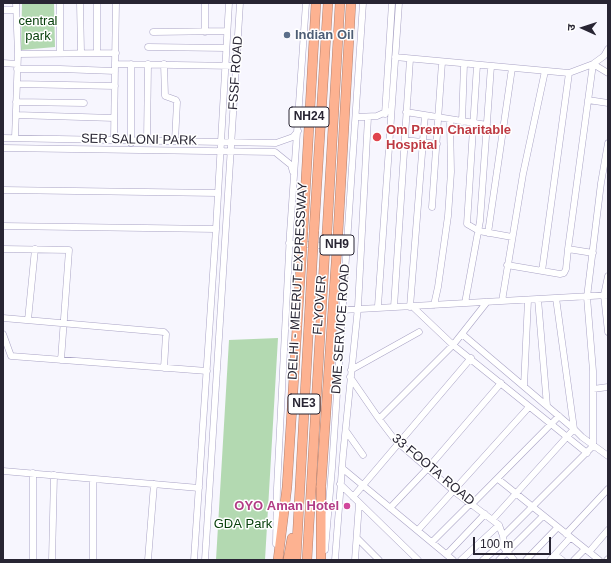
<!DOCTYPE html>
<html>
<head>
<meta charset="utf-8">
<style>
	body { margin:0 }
	#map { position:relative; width:611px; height:563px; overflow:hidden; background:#f7f6fe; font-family:Arial,"Noto Sans Devanagari",sans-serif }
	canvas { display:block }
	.frame { position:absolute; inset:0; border:4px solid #282533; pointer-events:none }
	.north { position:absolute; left:563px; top:8px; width:40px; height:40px; -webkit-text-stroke:3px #fff; paint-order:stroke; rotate:273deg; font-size:11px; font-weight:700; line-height:16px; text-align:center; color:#282533 }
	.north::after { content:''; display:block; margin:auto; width:14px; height:18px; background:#282533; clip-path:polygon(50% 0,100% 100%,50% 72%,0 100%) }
	.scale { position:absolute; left:473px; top:537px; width:78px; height:18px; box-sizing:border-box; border:2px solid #282533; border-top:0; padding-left:5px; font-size:12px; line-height:14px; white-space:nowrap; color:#282533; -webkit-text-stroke:3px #fff; paint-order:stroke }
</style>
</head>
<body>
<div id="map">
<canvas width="611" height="563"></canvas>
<div class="frame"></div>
<div class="north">उ</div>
<div class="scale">100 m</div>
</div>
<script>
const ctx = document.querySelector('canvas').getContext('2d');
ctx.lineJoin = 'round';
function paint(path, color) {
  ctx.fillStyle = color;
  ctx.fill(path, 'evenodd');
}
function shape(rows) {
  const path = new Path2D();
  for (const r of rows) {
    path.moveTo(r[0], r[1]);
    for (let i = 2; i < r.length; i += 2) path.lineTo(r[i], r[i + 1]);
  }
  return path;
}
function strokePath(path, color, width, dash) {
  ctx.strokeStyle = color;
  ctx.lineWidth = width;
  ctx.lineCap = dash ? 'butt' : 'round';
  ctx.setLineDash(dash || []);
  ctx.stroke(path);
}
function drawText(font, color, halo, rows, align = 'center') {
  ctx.font = font + ' Arial,sans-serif';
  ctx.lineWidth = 3;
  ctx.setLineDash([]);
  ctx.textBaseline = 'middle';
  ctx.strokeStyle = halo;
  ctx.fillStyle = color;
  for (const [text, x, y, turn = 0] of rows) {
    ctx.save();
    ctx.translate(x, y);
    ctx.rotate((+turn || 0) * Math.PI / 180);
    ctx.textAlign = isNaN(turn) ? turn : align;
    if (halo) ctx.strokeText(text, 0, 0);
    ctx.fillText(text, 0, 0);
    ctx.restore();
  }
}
paint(shape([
	[22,3,54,3,55,47,21,50],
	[278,338,265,560,216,560,229,340]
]), '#b3d9b1');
const minor = shape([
	[80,3,81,52],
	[205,3,205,32],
	[3,10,16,10],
	[153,32,227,31],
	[148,47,226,48],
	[60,52,60,3],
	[97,52,97,3],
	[18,54,116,53],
	[395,57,569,73,593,64,604,56,608,49],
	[3,63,17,64],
	[115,64,116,3],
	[131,64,131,143],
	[164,64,165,96,176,100,177,102,175,141],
	[477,65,467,224,479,231,512,237],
	[17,69,60,69,115,71],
	[17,84,115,86],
	[588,100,608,103],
	[16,102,84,103],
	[406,112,487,125],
	[385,114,392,3],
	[16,115,114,118],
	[356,117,377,116,388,111],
	[462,122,464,64],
	[3,138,276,143,293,137,298,131],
	[15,138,18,54,16,3],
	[114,140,115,64,236,66],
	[405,140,437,144],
	[147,141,148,64],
	[3,148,275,152,291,165,293,172],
	[3,190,218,193],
	[432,207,442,62],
	[3,226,216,229],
	[488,233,512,68],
	[289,243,339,247],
	[3,249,69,250,61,360],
	[593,253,568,249,593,64,608,73],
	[507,265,560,274,564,273,566,269,568,249],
	[542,271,569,73],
	[608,276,604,295,608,332],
	[538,299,547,406],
	[502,301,523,174,545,71],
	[465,303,480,221,491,66],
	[434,305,438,287,448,216,451,172,450,120],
	[378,306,399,3],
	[394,307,410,59],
	[410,307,425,115],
	[413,307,453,345,587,453],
	[342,310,608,295],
	[3,318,164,332,166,334,164,368],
	[28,320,35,249],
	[3,334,11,356,207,371],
	[462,334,574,429,582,437,608,456],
	[351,370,419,332],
	[350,377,379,419,395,440,455,492,499,525,503,536,504,548,514,560],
	[524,386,528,300],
	[593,389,608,387],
	[379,419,453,345,487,302],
	[346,431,363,455],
	[342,468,453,560],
	[3,471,199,488],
	[33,473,33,560],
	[498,479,599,560],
	[340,484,418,560],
	[353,497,471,358],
	[472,504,559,416],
	[390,508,428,468,501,383],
	[493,519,574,429,556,298],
	[418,530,529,407],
	[566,534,608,489],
	[503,536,593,446,593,371,587,297,601,183,608,143],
	[357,538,379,560],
	[432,542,471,503],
	[276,544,277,488,290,233,306,3],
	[325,550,332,468,363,3],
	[589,552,608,530],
	[447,554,485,514],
	[555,555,562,560],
	[52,560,54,475],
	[93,560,93,479],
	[148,560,154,484],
	[194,560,216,229,229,3],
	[205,560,240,3],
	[335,560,343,455,358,307,368,117],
	[355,560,359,503],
	[461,560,499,525],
	[483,560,504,542],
	[499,560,543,516],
	[526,560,557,528],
	[550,560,570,538],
	[574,560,585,549],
	[607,560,608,559]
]);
const highway = shape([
	[314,231,328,3],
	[303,232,316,3],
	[327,232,340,3],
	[321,486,321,560],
	[278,560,287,487,302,248],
	[288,560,292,538],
	[296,560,313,248],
	[307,560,325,249]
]);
strokePath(minor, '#a9a3c5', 7);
strokePath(highway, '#b28170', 10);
strokePath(minor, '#fff', 6);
strokePath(highway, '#fdb291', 9);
const highwayBridge = shape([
	[302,248,303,232],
	[313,248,314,231],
	[325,249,327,232],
	[321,486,338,233,351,3]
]);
strokePath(highwayBridge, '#b28170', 10, []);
strokePath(highwayBridge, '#fdb291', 9);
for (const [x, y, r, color] of [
	[287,35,4,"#5c6f8a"],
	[377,137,5,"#e0444e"],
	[347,506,4,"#d1479c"]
]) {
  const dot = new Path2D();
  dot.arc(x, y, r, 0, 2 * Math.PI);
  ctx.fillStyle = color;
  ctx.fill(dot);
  strokePath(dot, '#fff', 1.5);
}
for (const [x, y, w] of [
	[309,117,40],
	[337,245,34],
	[304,404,32]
]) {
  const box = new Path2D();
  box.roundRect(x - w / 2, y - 10, w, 20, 3);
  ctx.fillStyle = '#fff';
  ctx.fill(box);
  strokePath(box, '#282533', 1);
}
drawText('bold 12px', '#282533', null, [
	["NH24",309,117],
	["NH9",337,245],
	["NE3",304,404]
]);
drawText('13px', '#08400c', '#fff', [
	["central",38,21],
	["park",38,36],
	["GDA Park",243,524]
]);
drawText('bold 13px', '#4e5e75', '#fff', [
	["Indian Oil",295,35]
], 'left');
drawText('13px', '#282533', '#fff', [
	["FSSF ROAD",236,73,-86],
	["SER SALONI PARK",139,140,1],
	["DELHI - MEERUT EXPRESSWAY",298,281,-87],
	["FLYOVER",320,305,-86],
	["DME SERVICE ROAD",341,329,-86],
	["33 FOOTA ROAD",433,470,40]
]);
drawText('bold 13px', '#be3a42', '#fff', [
	["Om Prem Charitable",386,130],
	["Hospital",386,145]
], 'left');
drawText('bold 13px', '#b23c85', '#fff', [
	["OYO Aman Hotel",339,506]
], 'right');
</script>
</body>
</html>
